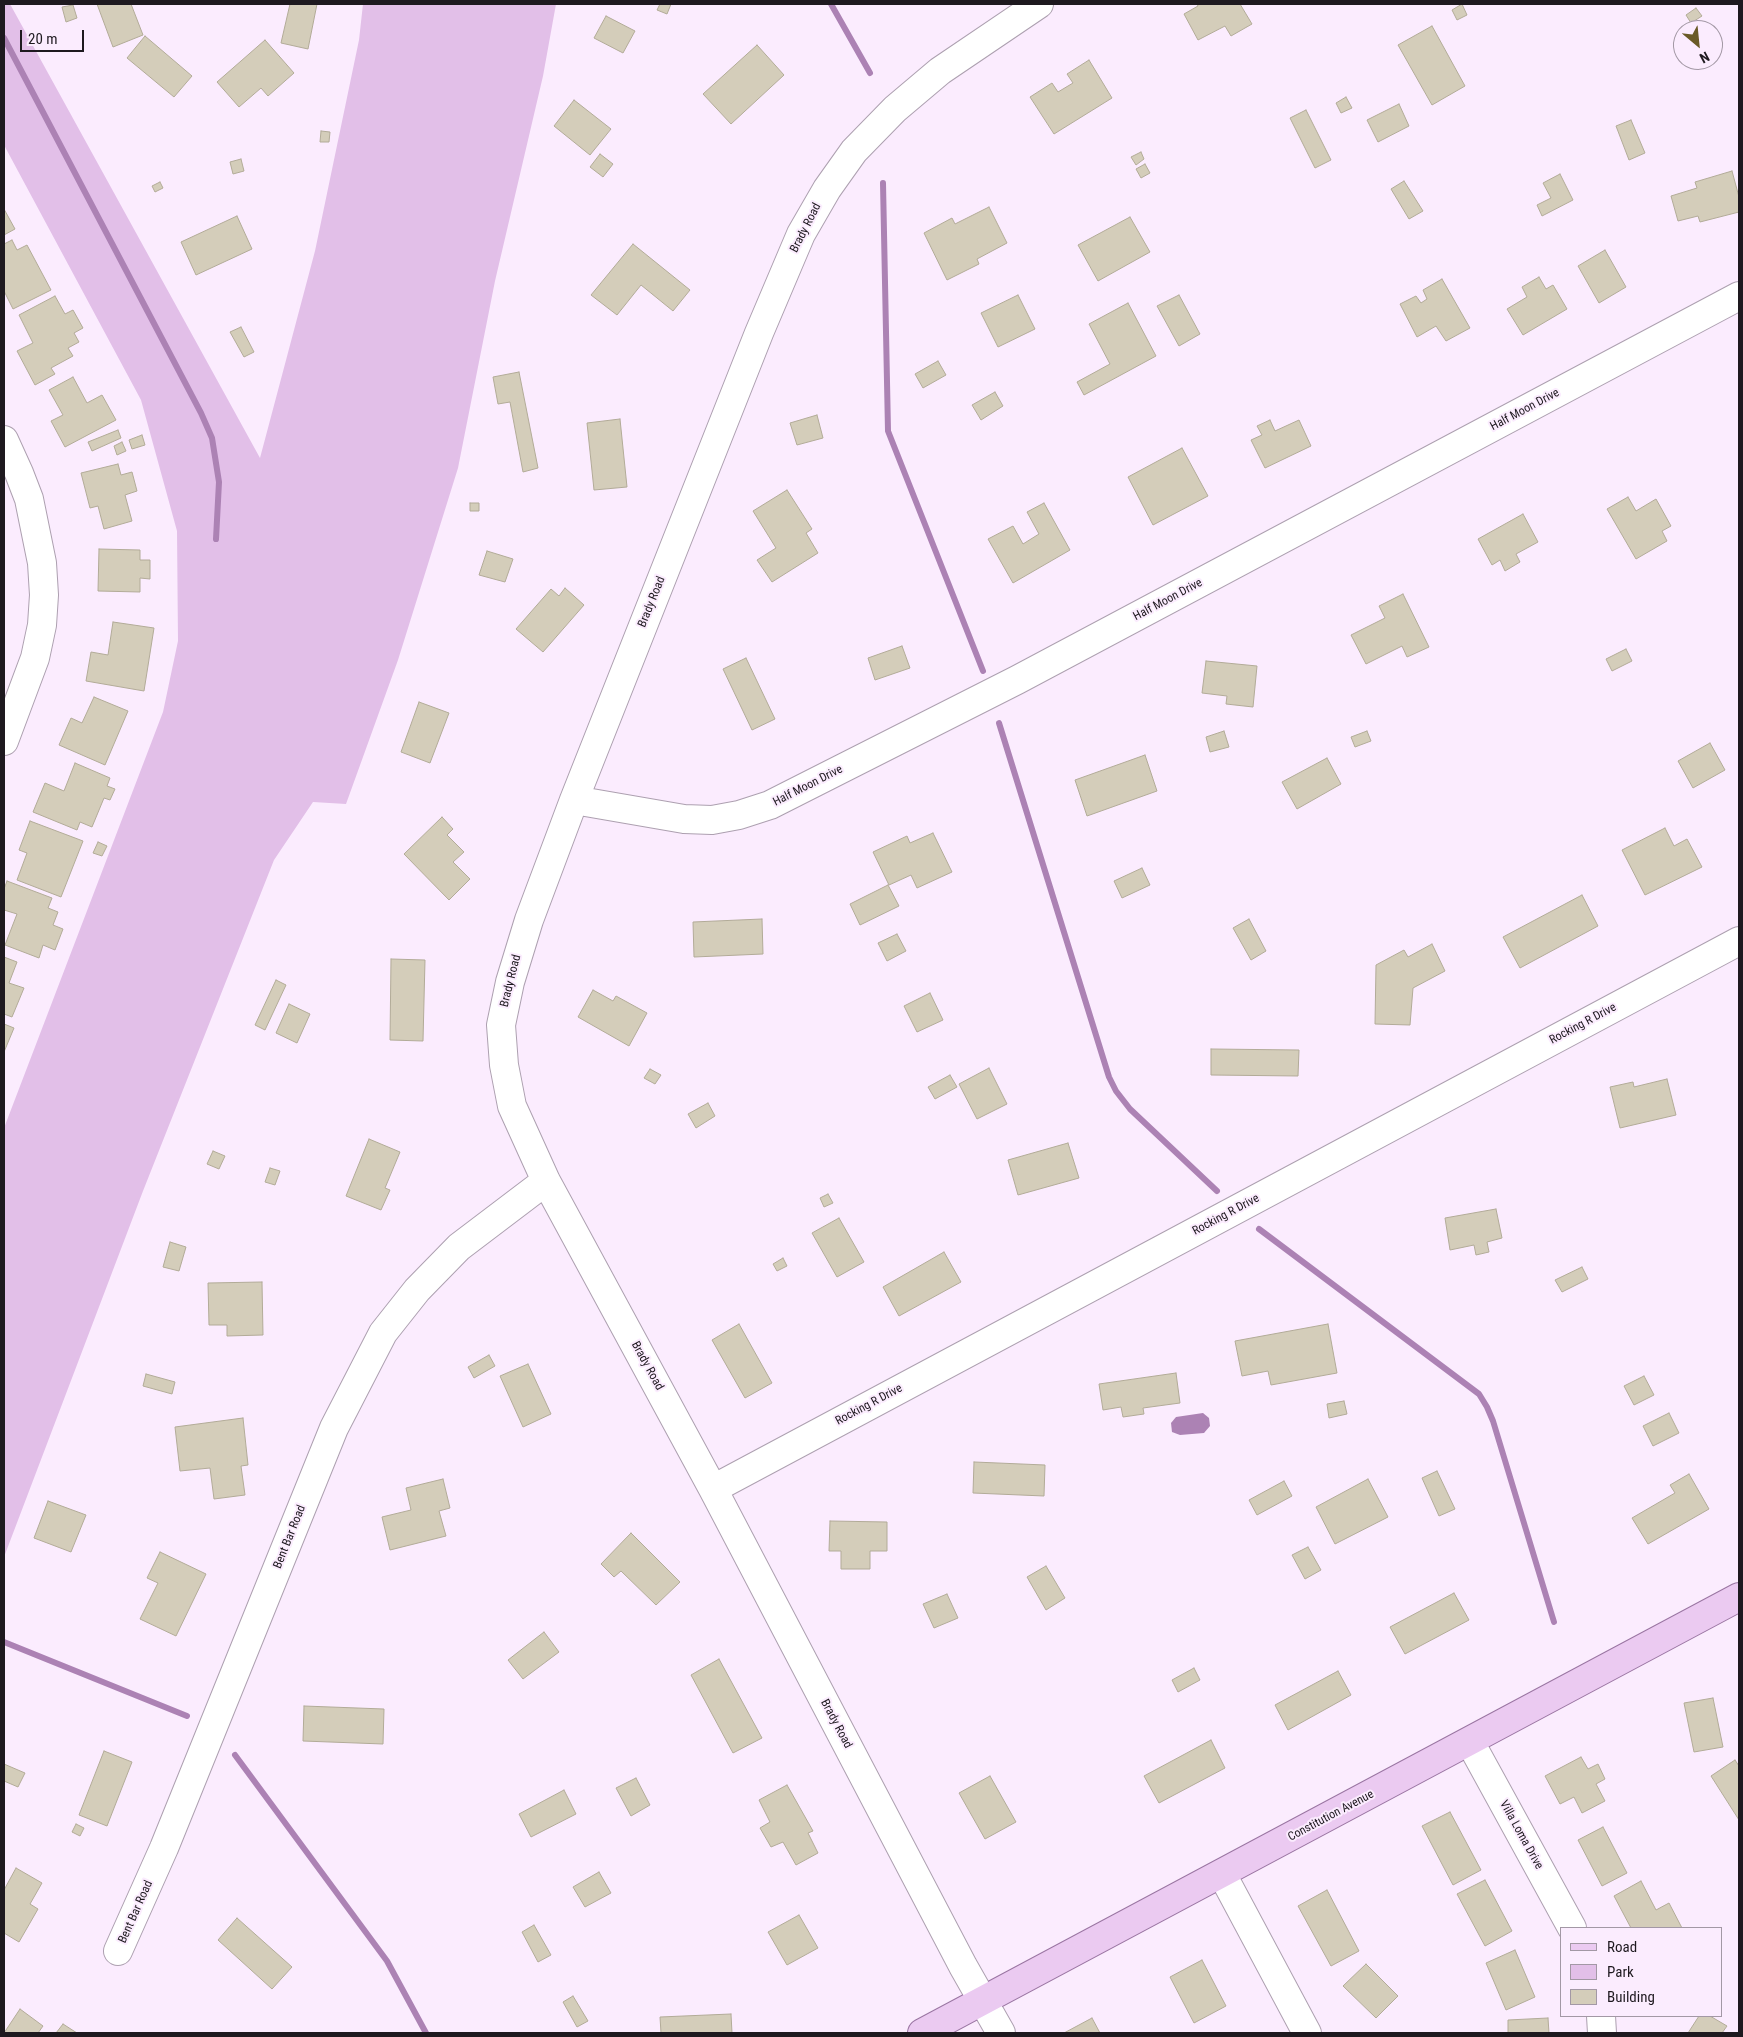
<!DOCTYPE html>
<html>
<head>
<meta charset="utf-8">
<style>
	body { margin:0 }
	#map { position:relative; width:1743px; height:2037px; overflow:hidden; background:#fbecfe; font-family:"Roboto Condensed",sans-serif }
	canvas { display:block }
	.frame { position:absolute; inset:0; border:5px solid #1e191f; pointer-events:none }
	.legend { position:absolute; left:1560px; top:1927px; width:162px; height:90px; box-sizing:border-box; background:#fbecfe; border:1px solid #a398a5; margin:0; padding:6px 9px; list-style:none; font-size:15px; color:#1e191f }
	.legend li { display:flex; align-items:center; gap:10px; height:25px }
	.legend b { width:25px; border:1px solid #a398a5 }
	.north { position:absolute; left:1673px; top:20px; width:50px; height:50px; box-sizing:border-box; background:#fbecfe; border:1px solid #a398a5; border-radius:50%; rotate:152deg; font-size:14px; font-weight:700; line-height:20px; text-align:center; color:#1e191f }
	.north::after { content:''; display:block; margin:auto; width:18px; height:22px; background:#6a5a27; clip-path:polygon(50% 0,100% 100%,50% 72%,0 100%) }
	.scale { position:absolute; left:20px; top:30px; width:64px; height:22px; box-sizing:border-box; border:2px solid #1e191f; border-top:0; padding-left:6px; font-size:15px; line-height:18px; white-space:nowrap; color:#1e191f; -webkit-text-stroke:4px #fbecfe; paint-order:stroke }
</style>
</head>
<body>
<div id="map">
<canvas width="1743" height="2037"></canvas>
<div class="frame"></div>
<ul class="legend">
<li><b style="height:6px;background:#ebcaf1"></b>Road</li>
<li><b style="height:14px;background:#e2bfe8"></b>Park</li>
<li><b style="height:14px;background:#d4cdba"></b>Building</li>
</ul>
<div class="north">N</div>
<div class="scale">20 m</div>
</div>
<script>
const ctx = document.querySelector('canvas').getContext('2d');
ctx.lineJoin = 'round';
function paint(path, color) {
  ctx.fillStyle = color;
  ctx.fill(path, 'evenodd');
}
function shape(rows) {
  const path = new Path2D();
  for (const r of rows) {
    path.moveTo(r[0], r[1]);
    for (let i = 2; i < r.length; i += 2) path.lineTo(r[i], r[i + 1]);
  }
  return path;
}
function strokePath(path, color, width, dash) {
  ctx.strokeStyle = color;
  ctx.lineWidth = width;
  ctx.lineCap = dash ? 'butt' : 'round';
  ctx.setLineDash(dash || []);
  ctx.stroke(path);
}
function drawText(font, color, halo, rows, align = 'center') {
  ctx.font = font + ' "Roboto Condensed",sans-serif';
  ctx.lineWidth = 4;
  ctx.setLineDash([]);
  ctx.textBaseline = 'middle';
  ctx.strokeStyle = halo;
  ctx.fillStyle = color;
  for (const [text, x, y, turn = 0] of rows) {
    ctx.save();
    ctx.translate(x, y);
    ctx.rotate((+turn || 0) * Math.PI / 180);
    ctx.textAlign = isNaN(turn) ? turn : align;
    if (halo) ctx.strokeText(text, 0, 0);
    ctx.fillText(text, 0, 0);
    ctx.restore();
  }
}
paint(shape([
	[4,4,10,4,260,458,315,251,359,40,363,4,556,4,543,76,495,281,458,468,398,660,346,804,313,802,274,860,143,1191,4,1557,4,1128,163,712,178,641,177,531,141,400,4,145]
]), '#e2bfe8');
paint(shape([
	[1203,1413,1209,1418,1210,1426,1204,1433,1180,1435,1172,1432,1171,1423,1176,1417]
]), '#ac82b4');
strokePath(shape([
	[831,4,870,73],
	[4,38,201,413,212,438,219,482,216,539],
	[883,183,888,431,983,671],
	[999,723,1109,1077,1116,1091,1130,1109,1217,1191],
	[1259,1229,1479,1394,1487,1407,1493,1421,1554,1622],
	[4,1642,187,1716],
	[235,1755,387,1961,426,2033]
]), '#ac82b4', 6);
const building = shape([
	[97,4,131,4,143,35,113,47,97,4],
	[290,4,317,4,308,49,281,43,290,4],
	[660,4,671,4,667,14,657,10,660,4],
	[1197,4,1240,4,1252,24,1231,36,1225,26,1198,40,1184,14,1198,6,1197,4],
	[1462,4,1467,15,1457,20,1452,10,1462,4],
	[73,5,77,18,66,22,62,7,73,5],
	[1696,8,1702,16,1691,23,1686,15,1696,8],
	[606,16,635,31,623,53,594,38,606,16],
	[1432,26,1465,86,1432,105,1398,45,1432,26],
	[145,36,192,76,174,97,127,58,145,36],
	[265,40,294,73,268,96,261,88,239,107,217,82,265,40],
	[757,45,784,75,731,124,703,94,757,45],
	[1089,60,1112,98,1054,134,1030,97,1052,83,1058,92,1073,83,1067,74,1089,60],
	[1346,97,1352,108,1341,113,1336,103,1346,97],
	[574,100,611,129,590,155,554,126,574,100],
	[1399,104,1409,126,1378,142,1367,120,1399,104],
	[1306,110,1331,160,1315,168,1290,118,1306,110],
	[1631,120,1645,153,1629,160,1616,126,1631,120],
	[321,131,330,132,329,142,320,142,321,131],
	[1141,152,1144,159,1136,165,1131,157,1141,152],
	[600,154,613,164,603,177,590,167,600,154],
	[241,159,244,171,233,174,230,162,241,159],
	[1145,164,1150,173,1141,178,1136,169,1145,164],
	[1732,171,1739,197,1739,212,1700,222,1698,216,1678,221,1671,196,1697,188,1695,182,1732,171],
	[1560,174,1573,200,1542,216,1537,205,1551,198,1543,183,1560,174],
	[1404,181,1423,211,1409,219,1391,189,1404,181],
	[160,182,163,188,155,192,152,186,160,182],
	[989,207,1007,243,977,259,979,264,947,280,924,233,952,218,955,224,989,207],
	[4,209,15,229,4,235,4,209],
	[237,216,252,249,196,275,181,242,237,216],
	[1130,217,1150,252,1098,281,1078,245,1130,217],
	[12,240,17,250,27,245,51,290,13,309,4,291,4,244,12,240],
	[633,244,690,290,673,311,641,285,617,315,591,295,633,244],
	[1605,250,1626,287,1599,303,1578,266,1605,250],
	[1539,277,1546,289,1553,285,1567,309,1523,335,1507,309,1527,297,1522,287,1539,277],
	[1442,279,1470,328,1446,341,1436,326,1417,337,1400,304,1416,296,1421,303,1427,299,1423,290,1442,279],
	[1018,295,1035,329,998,347,981,313,1018,295],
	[1179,295,1200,334,1179,346,1157,306,1179,295],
	[55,296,65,314,73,310,83,328,74,333,79,342,68,348,73,356,51,368,55,374,35,385,17,351,33,343,19,315,55,296],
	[1128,303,1156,356,1084,395,1077,382,1110,364,1089,324,1128,303],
	[241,327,254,352,244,357,230,332,241,327],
	[938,361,946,375,923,388,915,374,938,361],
	[519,372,538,468,523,472,510,402,498,404,493,377,519,372],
	[73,377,87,403,102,395,116,420,65,447,51,421,63,415,49,390,73,377],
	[995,392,1003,406,981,420,972,405,995,392],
	[817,415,823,438,797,445,790,423,817,415],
	[620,419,627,487,594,490,587,423,620,419],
	[1270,420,1275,431,1299,420,1311,446,1265,468,1251,440,1262,435,1257,426,1270,420],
	[118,430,121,438,92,451,88,442,118,430],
	[142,435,145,445,132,449,129,440,142,435],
	[122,442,126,451,117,455,114,446,122,442],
	[1182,448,1208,496,1153,525,1128,477,1182,448],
	[118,464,121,475,132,472,137,491,125,495,132,521,104,529,98,506,90,508,81,473,118,464],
	[787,490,812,529,806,533,818,553,772,582,757,560,776,548,753,511,787,490],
	[1628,497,1636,511,1656,499,1671,526,1662,531,1667,541,1636,559,1607,509,1628,497],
	[470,503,479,503,479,511,470,511,470,503],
	[1044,503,1070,550,1013,583,988,539,1013,526,1023,544,1039,534,1027,512,1044,503],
	[1523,514,1538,542,1516,554,1520,562,1505,571,1500,560,1492,565,1478,539,1523,514],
	[99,549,140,550,140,560,150,560,150,579,140,578,140,592,98,591,99,549],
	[487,551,513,559,505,582,479,575,487,551],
	[565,588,584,605,543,652,516,629,551,589,559,596,565,588],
	[1403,594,1429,647,1407,657,1402,646,1366,664,1351,635,1385,618,1379,606,1403,594],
	[113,622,154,628,144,691,86,681,91,652,108,655,113,622],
	[902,646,910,668,875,680,868,658,902,646],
	[1626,649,1632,661,1612,671,1606,659,1626,649],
	[746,658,775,719,752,730,723,669,746,658],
	[1206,661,1257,666,1253,707,1226,704,1227,696,1202,693,1206,661],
	[94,697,128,711,105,765,59,745,71,718,82,723,94,697],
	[419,702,449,713,430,763,401,752,419,702],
	[1224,731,1229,747,1210,752,1206,737,1224,731],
	[1367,731,1371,741,1355,747,1351,737,1367,731],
	[1710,743,1725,770,1693,788,1678,761,1710,743],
	[1145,755,1157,791,1087,816,1075,780,1145,755],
	[1327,758,1341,784,1297,809,1282,782,1327,758],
	[75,763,110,778,107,786,115,789,110,800,104,798,92,827,80,822,77,830,33,812,45,783,64,791,75,763],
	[442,817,453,829,447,835,464,852,453,862,470,879,449,900,404,854,442,817],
	[30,821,83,841,61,897,17,880,27,853,19,850,30,821],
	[1665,828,1674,846,1687,839,1702,867,1645,895,1622,850,1665,828],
	[933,833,952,872,917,888,911,875,889,885,873,852,907,836,910,843,933,833],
	[98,842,107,846,102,856,93,853,98,842],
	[1142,868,1150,885,1122,898,1114,881,1142,868],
	[7,881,52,898,48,908,58,912,53,925,63,929,55,950,43,945,39,958,5,945,17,914,4,910,4,889,7,881],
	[888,885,899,906,860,925,850,904,888,885],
	[1582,895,1598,926,1520,968,1503,937,1582,895],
	[762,919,763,954,694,957,693,922,762,919],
	[1249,919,1266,951,1251,960,1233,928,1249,919],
	[897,934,906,951,887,961,878,943,897,934],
	[1432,944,1445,971,1413,988,1410,1025,1375,1024,1376,965,1404,950,1408,957,1432,944],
	[4,957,17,962,9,983,24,988,12,1017,4,1014,4,957],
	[391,959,425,960,423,1041,390,1040,391,959],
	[276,980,286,985,265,1030,255,1025,276,980],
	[593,990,613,1001,616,996,647,1013,629,1046,578,1017,593,990],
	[930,993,943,1020,917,1032,904,1006,930,993],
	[289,1004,310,1014,297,1043,276,1033,289,1004],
	[4,1024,14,1028,4,1052,4,1024],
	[1211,1049,1299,1050,1298,1076,1211,1075,1211,1049],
	[989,1068,1007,1104,977,1119,959,1084,989,1068],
	[650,1069,661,1075,655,1084,644,1078,650,1069],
	[950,1075,957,1087,935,1099,928,1087,950,1075],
	[1667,1079,1676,1115,1620,1128,1610,1087,1633,1082,1634,1087,1667,1079],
	[708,1103,715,1116,696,1128,688,1114,708,1103],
	[369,1139,400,1152,385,1188,390,1190,381,1210,346,1196,369,1139],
	[1068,1143,1079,1178,1018,1195,1008,1160,1068,1143],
	[213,1151,225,1156,219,1169,207,1164,213,1151],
	[270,1168,280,1171,275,1185,265,1182,270,1168],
	[828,1194,833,1203,824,1207,820,1198,828,1194],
	[1496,1209,1502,1238,1487,1242,1489,1252,1476,1255,1474,1245,1450,1250,1445,1218,1496,1209],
	[839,1218,864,1262,837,1277,812,1233,839,1218],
	[170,1242,186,1247,179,1271,163,1267,170,1242],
	[944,1252,961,1282,899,1316,883,1287,944,1252],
	[783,1258,787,1266,777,1271,773,1264,783,1258],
	[1582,1267,1588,1279,1562,1292,1555,1280,1582,1267],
	[262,1282,263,1335,227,1336,227,1325,209,1325,208,1283,262,1282],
	[739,1324,772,1383,745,1398,712,1340,739,1324],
	[1328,1324,1337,1373,1271,1385,1268,1371,1242,1376,1235,1341,1328,1324],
	[489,1355,495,1366,474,1378,468,1367,489,1355],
	[528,1364,551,1414,523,1427,500,1376,528,1364],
	[1176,1373,1180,1403,1143,1408,1144,1414,1123,1417,1121,1407,1103,1410,1099,1384,1176,1373],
	[146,1374,175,1382,172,1394,143,1386,146,1374],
	[1644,1376,1654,1395,1634,1405,1624,1386,1644,1376],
	[1344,1401,1347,1414,1329,1418,1327,1404,1344,1401],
	[1669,1413,1679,1433,1653,1446,1643,1426,1669,1413],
	[243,1418,248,1465,241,1466,245,1495,214,1499,210,1468,180,1471,175,1427,243,1418],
	[974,1462,1045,1465,1044,1496,973,1493,974,1462],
	[1437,1471,1455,1509,1439,1516,1422,1478,1437,1471],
	[1689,1474,1709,1509,1648,1544,1632,1518,1675,1493,1670,1485,1689,1474],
	[443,1479,450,1508,439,1511,446,1536,390,1550,382,1517,411,1510,406,1488,443,1479],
	[1368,1479,1388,1517,1335,1544,1316,1507,1368,1479],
	[1284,1481,1292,1496,1257,1515,1249,1500,1284,1481],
	[48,1501,86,1515,71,1552,34,1538,48,1501],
	[830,1521,887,1522,887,1551,870,1551,870,1569,841,1569,841,1551,829,1551,830,1521],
	[631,1533,680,1582,656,1605,621,1571,614,1577,601,1564,631,1533],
	[1308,1547,1321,1570,1305,1579,1292,1555,1308,1547],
	[160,1552,206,1574,176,1636,140,1619,158,1583,147,1578,160,1552],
	[1046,1566,1065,1598,1046,1610,1027,1577,1046,1566],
	[1454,1593,1469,1620,1405,1654,1390,1627,1454,1593],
	[947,1594,958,1618,934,1628,923,1604,947,1594],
	[544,1632,559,1652,523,1679,508,1660,544,1632],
	[719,1659,762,1738,733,1753,691,1675,719,1659],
	[1194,1668,1200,1680,1178,1692,1172,1680,1194,1668],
	[1338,1671,1351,1695,1288,1730,1275,1705,1338,1671],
	[1713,1698,1723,1747,1694,1752,1684,1703,1713,1698],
	[304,1706,384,1709,383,1744,303,1741,304,1706],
	[1211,1740,1225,1768,1159,1803,1144,1776,1211,1740],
	[104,1751,132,1762,107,1826,79,1815,104,1751],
	[1581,1757,1588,1769,1598,1764,1605,1779,1596,1784,1605,1801,1582,1813,1574,1797,1560,1804,1545,1776,1581,1757],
	[1735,1760,1739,1766,1739,1820,1711,1776,1735,1760],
	[4,1764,25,1773,18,1787,4,1781,4,1764],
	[990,1776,1016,1822,985,1839,959,1793,990,1776],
	[636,1778,650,1805,631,1816,616,1788,636,1778],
	[787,1785,813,1831,808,1833,818,1853,796,1865,783,1842,771,1847,760,1828,770,1822,759,1800,787,1785],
	[564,1790,576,1814,531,1837,519,1814,564,1790],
	[1450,1812,1481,1870,1453,1885,1422,1826,1450,1812],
	[76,1824,84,1828,80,1836,72,1832,76,1824],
	[1603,1827,1627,1873,1602,1886,1578,1840,1603,1827],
	[16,1868,42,1883,30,1904,38,1909,19,1942,4,1933,4,1890,16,1868],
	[599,1872,611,1893,585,1907,573,1887,599,1872],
	[1485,1880,1512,1931,1485,1946,1457,1894,1485,1880],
	[1641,1881,1656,1910,1669,1903,1682,1928,1631,1928,1614,1896,1641,1881],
	[1327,1890,1359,1951,1331,1966,1298,1906,1327,1890],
	[799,1915,818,1948,787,1965,768,1932,799,1915],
	[237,1918,292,1967,272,1989,218,1940,237,1918],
	[534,1925,551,1955,538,1962,522,1932,534,1925],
	[1515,1950,1535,1997,1506,2010,1486,1963,1515,1950],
	[1202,1960,1226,2006,1194,2023,1170,1977,1202,1960],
	[1366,1964,1398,1996,1376,2018,1343,1986,1366,1964],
	[573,1996,588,2021,577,2027,563,2002,573,1996],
	[20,2009,43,2026,38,2033,4,2033,20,2009],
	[731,2014,732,2033,661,2033,660,2017,731,2014],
	[1699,2016,1710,2016,1727,2026,1722,2033,1688,2033,1699,2016],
	[1092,2018,1100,2033,1064,2033,1092,2018],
	[1548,2018,1549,2033,1508,2033,1508,2020,1548,2018],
	[63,2024,77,2033,56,2033,63,2024]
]);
paint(building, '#d4cdba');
strokePath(building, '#b2ab98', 1);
const minor = shape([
	[4,440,19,473,29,499,42,563,44,595,42,625,35,658,4,741],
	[574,800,684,819,712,820,739,815,770,805,1017,680,1739,296],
	[713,1489,1739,941],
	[1470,1742,1572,1928],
	[1222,1874,1307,2033],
	[118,1951,164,1848,334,1428,383,1333,417,1290,459,1247,546,1181],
	[1601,2016,1602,2033],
	[1001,2033,963,1966,713,1489,546,1181,512,1106,504,1065,501,1025,510,982,529,920,574,800,759,333,801,234,827,189,854,151,895,109,940,71,1039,4]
]);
const major = shape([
	[922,2033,1739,1597]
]);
strokePath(minor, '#ada0b0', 30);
strokePath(major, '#9a75a2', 30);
strokePath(minor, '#fff', 28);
strokePath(major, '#ebcaf1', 28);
drawText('12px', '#1e191f', '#fbecfe', [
	["Brady Road",806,228,-63],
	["Half Moon Drive",1525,410,-28],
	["Half Moon Drive",1168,600,-28],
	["Brady Road",652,602,-68],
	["Half Moon Drive",808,786,-27],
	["Brady Road",511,981,-76],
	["Rocking R Drive",1583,1024,-28],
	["Rocking R Drive",1226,1215,-28],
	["Brady Road",647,1366,61],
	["Rocking R Drive",869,1405,-28],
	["Bent Bar Road",290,1537,-68],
	["Brady Road",836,1724,62],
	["Constitution Avenue",1331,1816,-28],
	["Villa Loma Drive",1521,1835,61],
	["Bent Bar Road",136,1912,-66]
]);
</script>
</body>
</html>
